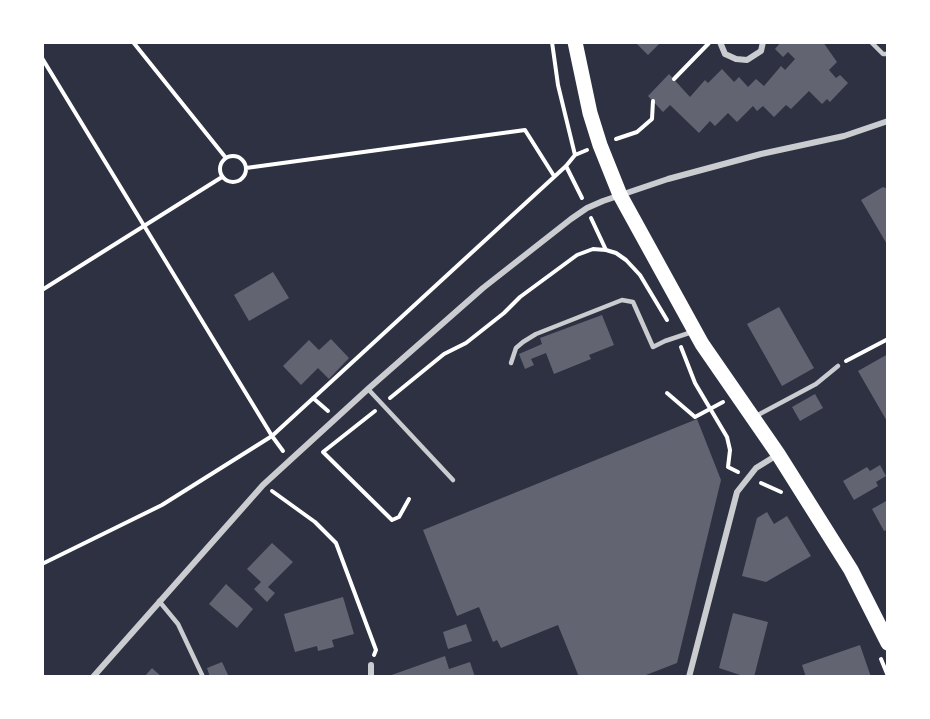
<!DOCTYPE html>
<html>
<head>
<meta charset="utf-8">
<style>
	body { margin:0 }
	#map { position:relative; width:930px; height:719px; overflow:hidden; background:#2d3142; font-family:Helvetica,sans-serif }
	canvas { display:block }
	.frame { position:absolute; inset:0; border:44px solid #fff; pointer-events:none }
</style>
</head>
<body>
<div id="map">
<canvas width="930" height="719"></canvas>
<div class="frame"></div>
</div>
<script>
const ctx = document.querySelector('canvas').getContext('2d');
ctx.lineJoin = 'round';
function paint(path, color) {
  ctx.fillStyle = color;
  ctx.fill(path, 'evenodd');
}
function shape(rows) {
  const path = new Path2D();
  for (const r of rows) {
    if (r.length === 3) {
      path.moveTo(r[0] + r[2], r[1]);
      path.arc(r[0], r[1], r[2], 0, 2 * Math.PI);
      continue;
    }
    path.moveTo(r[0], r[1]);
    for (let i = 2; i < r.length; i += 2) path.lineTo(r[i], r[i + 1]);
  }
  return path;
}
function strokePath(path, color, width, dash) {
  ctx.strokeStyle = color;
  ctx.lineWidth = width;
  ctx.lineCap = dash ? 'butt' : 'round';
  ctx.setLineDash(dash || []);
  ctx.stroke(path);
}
paint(shape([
	[635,42,661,42,648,55],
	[779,42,823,42,837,62,829,70,836,78,840,75,848,83,830,102,827,99,822,104,809,91,791,109,786,105,774,117,763,106,757,111,753,106,737,122,728,113,715,126,710,121,699,133,670,105,663,112,648,96,669,74,690,97,705,80,708,83,722,69,734,82,739,77,748,87,756,79,764,86,781,66,785,70,795,59,788,52,783,57,775,49,780,43],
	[883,187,888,189,888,246,861,200],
	[273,272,289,298,249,321,234,295],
	[779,307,814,368,782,386,747,324],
	[602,315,614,345,589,355,591,359,554,374,546,353,531,359,534,365,525,369,519,354,542,344,540,338],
	[331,339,349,358,329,379,318,368,301,385,283,366,309,340,319,350],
	[888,354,888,423,858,371],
	[815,394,823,408,800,421,792,407],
	[697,419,721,480,677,663,641,677,579,677,558,625,501,648,497,640,493,642,479,607,457,616,423,530],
	[880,465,886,476,876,482,878,486,854,500,843,481,867,467,870,471],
	[888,500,888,529,884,531,872,509],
	[767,512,774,524,787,516,811,556,766,582,742,576,757,518],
	[272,543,293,562,268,587,275,593,267,602,254,589,261,582,247,569],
	[226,584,253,609,237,628,209,604],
	[343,597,354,634,332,640,334,647,318,651,317,646,295,652,284,614],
	[733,613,768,622,754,677,746,677,719,668],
	[466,624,472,641,448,649,443,632],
	[860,645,871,677,806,677,802,665],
	[445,656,449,669,470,662,475,677,386,677],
	[222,662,229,677,210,677,207,668],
	[152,668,154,670,162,677,144,677]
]), '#626471');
strokePath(shape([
	[133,42,226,158],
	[552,42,558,85,575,155],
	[42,58,272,436,283,451],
	[674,79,709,43],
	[616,139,637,132,652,119,653,101],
	[233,169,13],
	[566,166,582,198],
	[246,168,525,130,554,176],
	[591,218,606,250,616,253,626,260,640,275,667,320],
	[42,290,222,177],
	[681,347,695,383,727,437,730,450,728,467,738,472],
	[846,361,888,339],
	[667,393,695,417,723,402],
	[313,398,328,411],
	[390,398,444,354,466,343,504,313,520,297,577,255,593,249,606,250],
	[375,411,323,452,392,520,399,517,409,499],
	[761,483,781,492],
	[272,491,315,522,336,543,376,650,374,655],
	[42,564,162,505,272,436,566,166,575,155,587,150],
	[881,659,888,676]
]), '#fff', 4);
strokePath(shape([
	[871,42,883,54,888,54],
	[511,363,516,348,523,342,536,334,622,300,633,302,653,347,665,341,692,332],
	[368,389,453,480],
	[756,416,816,384,838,366],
	[159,601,178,624,203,677]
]), '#caccd0', 4.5);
strokePath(shape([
	[720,42,725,54,736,59,747,60,761,51,763,42],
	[93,677,263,485,368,389,483,288,571,219,587,208,603,201,668,179,761,154,844,136,888,121],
	[371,677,371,665],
	[689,677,737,492,756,468,777,455]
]), '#caccd0', 6);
strokePath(shape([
	[575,42,590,113,600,145,620,195,702,344,778,454,851,570,888,643]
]), '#fff', 15);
</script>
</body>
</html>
